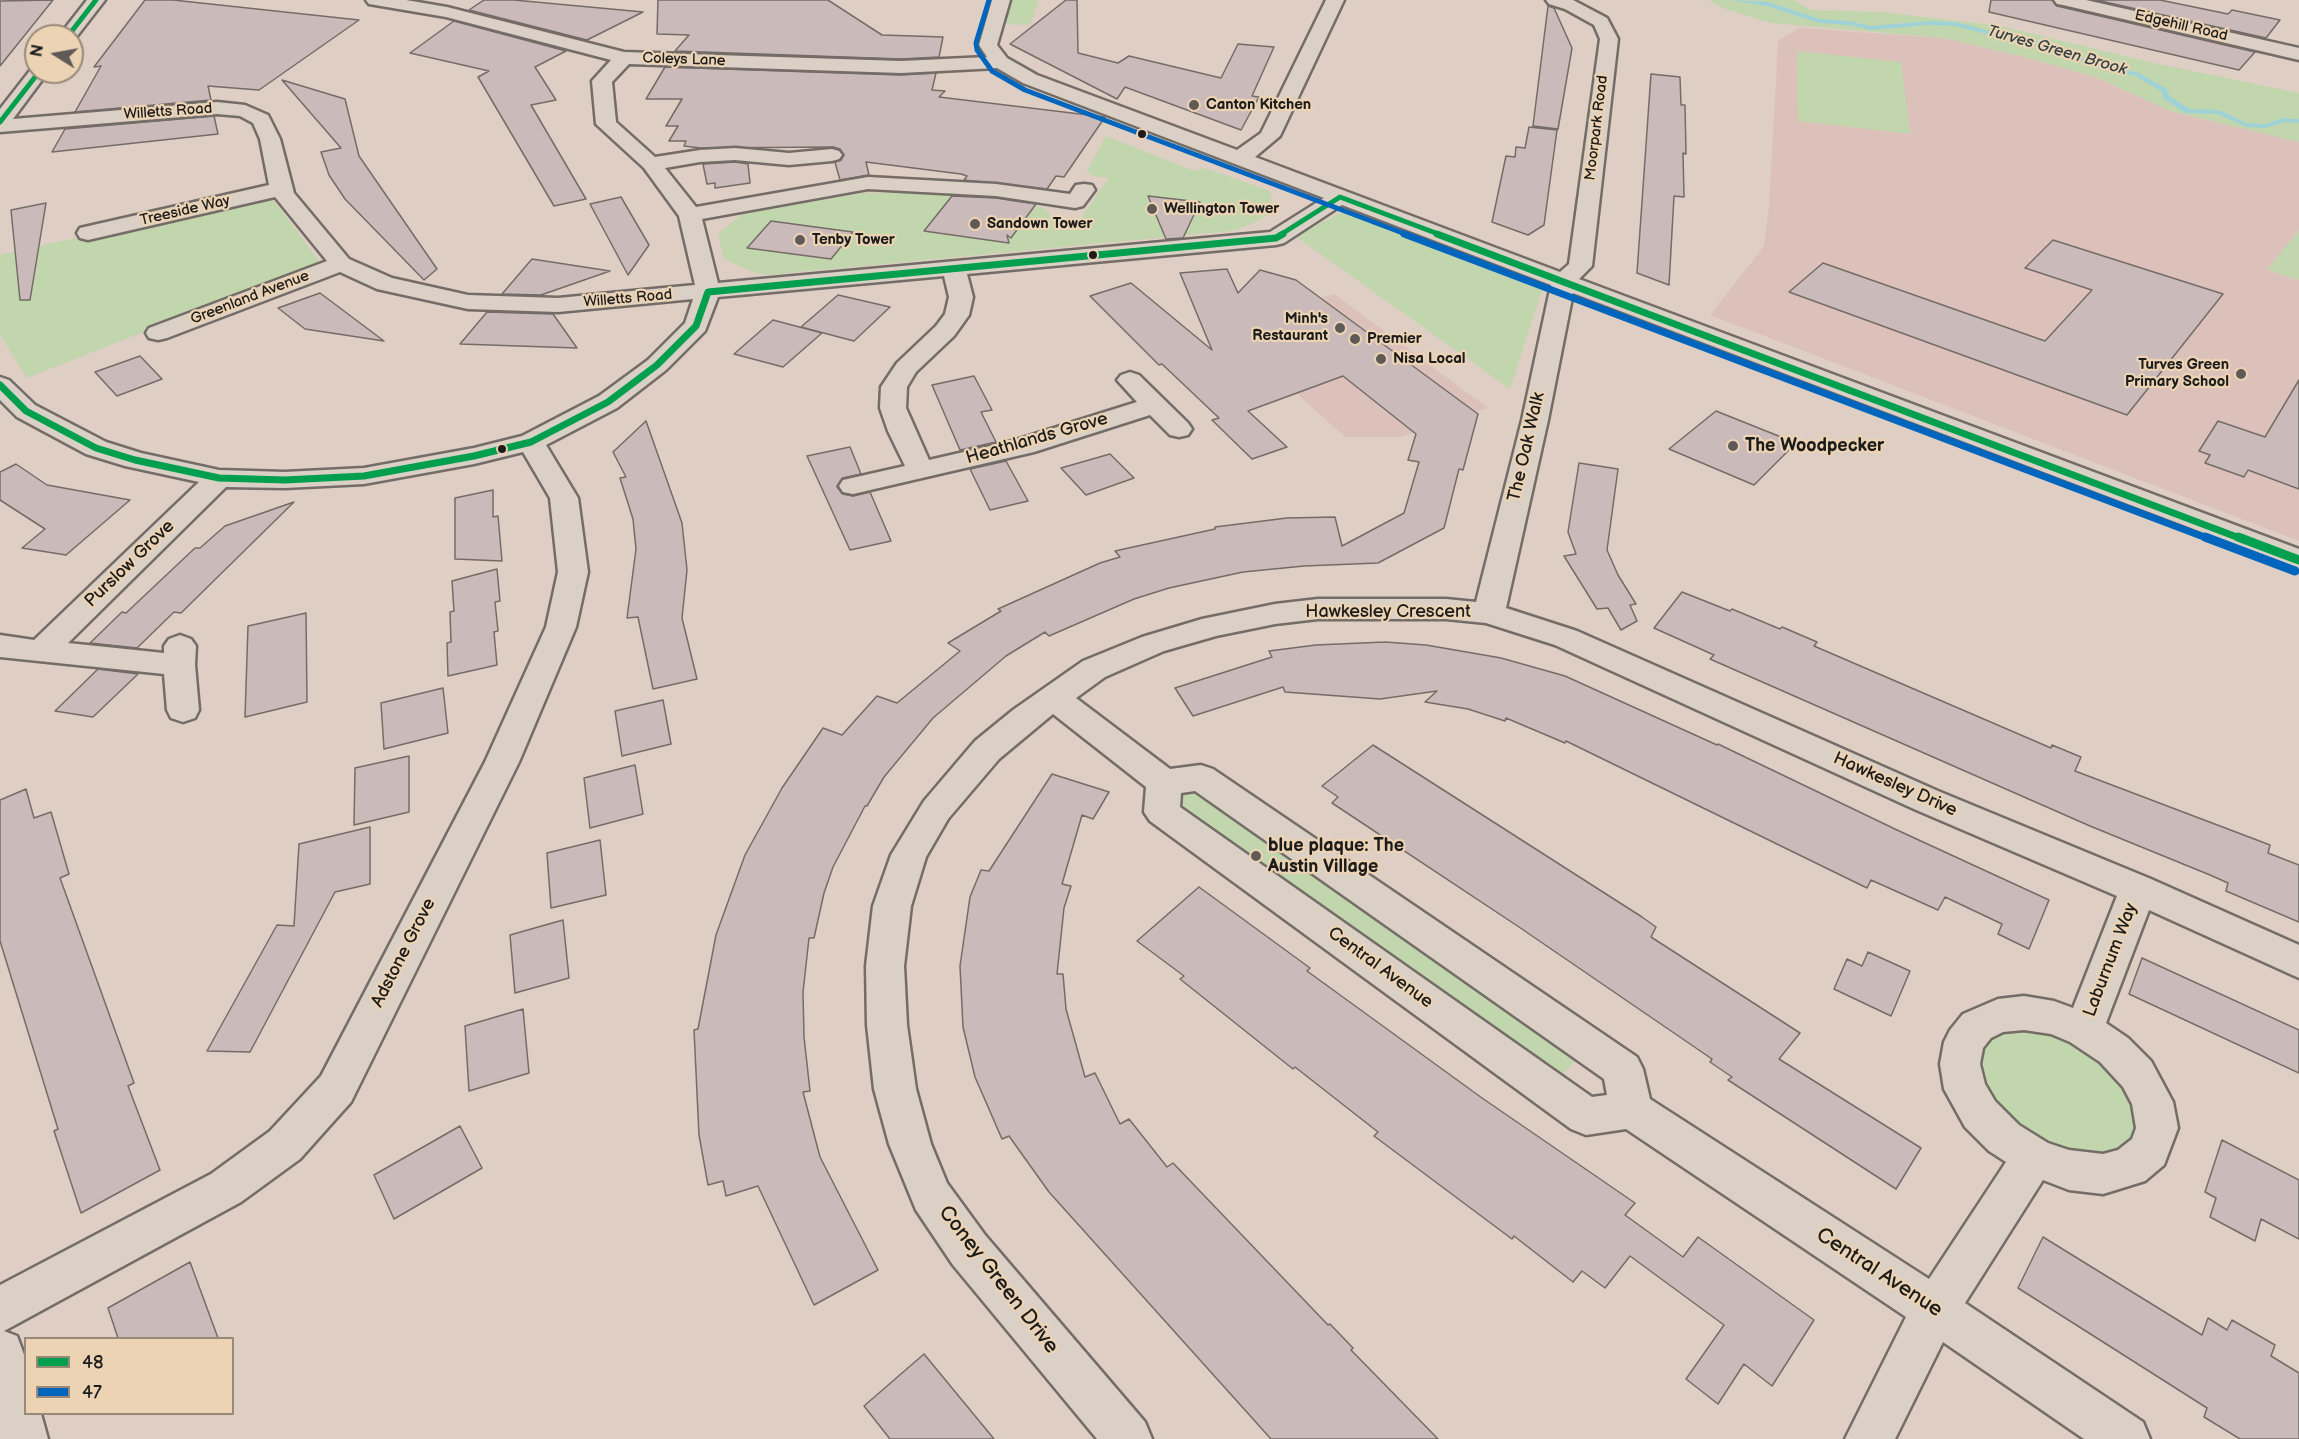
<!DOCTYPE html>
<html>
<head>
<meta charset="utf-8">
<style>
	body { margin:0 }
	#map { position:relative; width:2299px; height:1439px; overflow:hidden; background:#dfcec3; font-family:"Balsamiq Sans",sans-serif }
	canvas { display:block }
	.legend { position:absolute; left:24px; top:1337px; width:210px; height:78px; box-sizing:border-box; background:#ebd3b3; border:2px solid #988a77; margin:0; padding:8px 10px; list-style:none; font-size:18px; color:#1c1c1c }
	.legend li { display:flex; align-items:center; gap:12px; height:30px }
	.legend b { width:30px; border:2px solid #988a77 }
	.north { position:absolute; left:24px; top:24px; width:60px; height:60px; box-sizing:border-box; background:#ebd3b3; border:2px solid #988a77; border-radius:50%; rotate:281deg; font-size:16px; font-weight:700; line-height:24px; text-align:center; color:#1c1c1c }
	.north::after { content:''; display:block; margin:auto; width:21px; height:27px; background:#605a56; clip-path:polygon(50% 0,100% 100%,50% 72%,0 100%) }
</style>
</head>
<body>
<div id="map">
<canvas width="2299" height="1439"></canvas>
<ul class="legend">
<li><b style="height:8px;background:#019f4e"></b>48</li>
<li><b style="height:8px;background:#0065bd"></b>47</li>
</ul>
<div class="north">N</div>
</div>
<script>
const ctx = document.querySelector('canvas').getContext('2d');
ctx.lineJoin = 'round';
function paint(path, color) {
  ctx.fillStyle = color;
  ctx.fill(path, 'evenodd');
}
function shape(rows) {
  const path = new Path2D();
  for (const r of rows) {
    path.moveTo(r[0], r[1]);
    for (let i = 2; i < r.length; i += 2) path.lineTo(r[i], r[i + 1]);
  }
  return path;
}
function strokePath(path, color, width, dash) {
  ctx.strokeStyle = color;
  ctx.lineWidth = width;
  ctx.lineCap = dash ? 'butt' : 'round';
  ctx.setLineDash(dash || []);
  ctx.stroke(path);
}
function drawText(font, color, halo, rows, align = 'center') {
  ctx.font = font + ' "Balsamiq Sans",sans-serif';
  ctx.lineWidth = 4.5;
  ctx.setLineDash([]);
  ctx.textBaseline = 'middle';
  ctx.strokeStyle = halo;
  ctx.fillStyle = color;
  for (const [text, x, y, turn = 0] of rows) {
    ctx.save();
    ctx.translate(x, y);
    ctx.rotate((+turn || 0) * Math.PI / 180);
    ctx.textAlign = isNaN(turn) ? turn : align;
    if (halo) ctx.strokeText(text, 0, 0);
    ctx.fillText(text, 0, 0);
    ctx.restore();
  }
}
paint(shape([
	[1800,28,1944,38,2024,57,2096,77,2170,111,2299,142,2299,230,2267,270,2299,280,2299,541,1710,315,1764,246,1769,207,1778,41],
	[1334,294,1488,408,1400,437,1345,437,1224,327]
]), '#dcc1ba');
paint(shape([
	[1006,0,1039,0,1030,25,998,24],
	[1708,0,1794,0,1811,10,1882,12,2001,26,2154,63,2299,93,2299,142,2170,111,2096,77,2024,57,1944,38,1771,23,1725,9],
	[1797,51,1901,62,1910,134,1798,121],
	[1106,136,1194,171,1205,168,1270,191,1274,212,1247,226,1231,231,768,275,755,273,724,259,718,234,742,214,863,193,935,193,991,198,1042,207,1050,212,1049,218,1078,222,1109,178,1092,176,1087,171],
	[269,194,320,262,27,378,0,335,0,255],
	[1344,211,1542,290,1510,389,1295,236],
	[2299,230,2299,280,2267,270],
	[1178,790,1196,790,1584,1050,1554,1085,1178,805],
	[2008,1026,2060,1031,2129,1082,2142,1127,2118,1157,2039,1150,1978,1090,1977,1049,1989,1034]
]), '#c2d6ae');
paint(shape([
	[1730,0,1768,2,1820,19,1849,21,1871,26,1928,21,1955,22,2009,36,2044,42,2067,49,2094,63,2139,73,2167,89,2169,96,2190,109,2219,110,2247,123,2265,124,2283,118,2299,119,2299,123,2284,122,2266,128,2246,127,2218,114,2185,113,2163,98,2161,91,2135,76,2090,66,2063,51,2041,45,2009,40,1955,26,1928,25,1871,30,1849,25,1819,23,1767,6,1730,0]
]), '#9fd2d7');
const building = shape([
	[53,0,0,66,0,1,53,0],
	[145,0,173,0,359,20,259,90,208,86,211,100,75,112,101,66,94,67,145,0],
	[484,0,514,0,643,12,587,40,469,10,484,0],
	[658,0,828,0,882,35,943,37,939,57,901,59,675,51,689,35,657,34,658,0],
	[1066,0,1077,0,1078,53,1118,63,1129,56,1221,78,1238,44,1274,47,1252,96,1259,97,1241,130,1125,87,1117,99,1010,44,1066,0],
	[1991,0,2052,0,2057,6,2255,52,2239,70,1989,12,1991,0],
	[2096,0,2160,0,2228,14,2232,10,2280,20,2266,38,2096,0],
	[1548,6,1554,8,1572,48,1558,129,1533,126,1548,6],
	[454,21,566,51,535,67,556,100,531,105,586,199,554,206,478,77,489,71,410,53,454,21],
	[665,67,901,75,936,73,932,90,945,91,939,97,1105,117,1064,177,1056,176,1047,189,964,180,967,176,961,174,866,162,869,175,840,180,835,162,841,160,844,155,840,149,833,147,700,148,684,146,686,141,669,141,678,126,666,126,682,99,646,99,665,67],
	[1651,74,1680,77,1681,105,1685,105,1686,154,1683,153,1684,197,1674,196,1669,285,1637,273,1651,74],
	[282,80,345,99,359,156,437,269,424,280,345,199,329,175,321,152,341,148,282,80],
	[214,116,218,134,52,152,65,129,214,116],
	[1529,127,1557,130,1544,225,1528,235,1492,222,1506,156,1515,157,1516,147,1525,148,1529,127],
	[735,162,748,164,750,183,715,188,715,183,707,184,703,164,735,162],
	[952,196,996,198,1036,204,1011,238,1007,235,1009,243,924,231,952,196],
	[1148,196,1200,202,1183,238,1166,239,1148,196],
	[621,197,649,245,628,275,590,204,621,197],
	[46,203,30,300,20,300,11,210,46,203],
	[771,221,808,226,853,232,831,259,747,248,771,221],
	[2053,240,2223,294,2127,415,1789,292,1823,263,2045,341,2092,290,2025,268,2053,240],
	[532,259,610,271,541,295,502,294,532,259],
	[1227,269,1238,293,1260,270,1296,280,1478,414,1463,470,1459,469,1444,528,1378,563,1304,566,1243,572,1169,588,1134,599,1049,636,1045,632,1006,656,933,718,884,777,867,806,865,806,833,867,824,893,814,938,809,938,803,992,804,1037,810,1091,803,1092,820,1157,878,1270,814,1305,758,1186,726,1196,723,1181,708,1185,699,1135,694,1030,698,1029,716,935,745,855,782,788,823,728,842,735,877,696,897,703,960,651,948,643,1001,611,998,609,1100,563,1120,557,1115,551,1215,529,1215,527,1287,518,1335,517,1342,546,1404,513,1419,462,1408,460,1416,434,1343,376,1248,411,1287,447,1252,459,1212,420,1219,418,1162,364,1159,365,1090,296,1131,283,1212,350,1180,273,1227,269],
	[320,293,384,341,305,329,278,308,320,293],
	[838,295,890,307,854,341,801,327,838,295],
	[487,312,553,314,577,348,460,344,487,312],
	[773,320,822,333,783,367,734,354,773,320],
	[140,356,162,379,117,396,95,372,140,356],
	[974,376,992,410,981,412,996,442,960,450,932,385,974,376],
	[2299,380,2299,489,2248,470,2244,477,2205,463,2210,455,2199,451,2218,421,2265,437,2299,380],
	[1716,411,1796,443,1754,485,1669,449,1716,411],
	[646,421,682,523,687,570,682,618,697,679,653,689,638,617,627,618,636,549,633,519,620,478,626,477,613,452,646,421],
	[850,447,861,474,843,478,837,487,843,494,853,496,870,492,891,541,850,550,807,456,850,447],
	[1110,454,1134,478,1086,495,1061,468,1110,454],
	[1006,461,1028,501,990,510,970,469,1006,461],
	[1579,463,1618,469,1607,550,1618,575,1636,604,1630,605,1637,621,1621,630,1608,608,1597,609,1564,556,1576,554,1568,532,1579,463],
	[16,464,47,485,130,500,66,555,22,548,45,529,0,500,0,472,16,464],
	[493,490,493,517,498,516,502,561,455,559,455,498,493,490],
	[294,502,181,613,174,612,137,648,90,643,122,612,126,613,195,548,200,548,225,526,294,502],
	[497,569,500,601,495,602,498,631,494,632,497,665,448,676,447,643,451,642,450,612,454,611,452,581,497,569],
	[1682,592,1730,611,1732,609,1780,629,1782,627,1817,642,1814,646,2051,748,2052,745,2081,757,2075,771,2270,845,2268,853,2299,865,2299,922,2226,891,2228,883,2210,875,2090,826,1710,659,1714,655,1654,628,1682,592],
	[306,613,307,702,245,717,248,626,306,613],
	[1385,642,1426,645,1501,658,1565,676,1717,745,1718,744,1897,830,2049,900,2029,949,1998,934,2002,924,1945,897,1938,910,1871,880,1867,888,1566,741,1565,743,1506,718,1505,721,1468,709,1425,702,1437,691,1380,699,1285,692,1283,687,1193,716,1175,688,1272,657,1269,651,1316,645,1385,642],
	[98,669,138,674,93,717,55,711,98,669],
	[443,688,448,733,384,749,381,703,443,688],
	[663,700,671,744,622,756,615,711,663,700],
	[1373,745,1642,917,1656,927,1651,937,1800,1033,1779,1059,1921,1148,1896,1189,1728,1080,1732,1077,1710,1062,1712,1059,1519,927,1332,803,1338,797,1322,786,1373,745],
	[409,756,409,812,354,825,355,768,409,756],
	[635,765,643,814,590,828,584,778,635,765],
	[1052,774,1109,792,1093,819,1082,815,1062,884,1071,886,1064,908,1057,974,1063,974,1066,1009,1085,1077,1095,1073,1120,1124,1129,1119,1167,1167,1173,1163,1328,1325,1330,1324,1353,1348,1351,1350,1438,1439,1271,1439,1049,1192,1009,1136,1002,1139,975,1077,963,1027,960,966,970,897,981,870,989,871,1052,774],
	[26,789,34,818,51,812,69,874,60,878,134,1083,128,1086,160,1170,81,1213,54,1131,58,1129,0,941,0,800,26,789],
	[370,827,370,884,335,892,250,1052,207,1051,277,925,294,926,299,844,370,827],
	[600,840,606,895,551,908,547,853,600,840],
	[1199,887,1310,968,1307,971,1482,1098,1635,1203,1625,1215,1683,1257,1698,1237,1814,1320,1772,1386,1744,1364,1718,1404,1686,1379,1724,1325,1630,1256,1605,1288,1582,1271,1573,1282,1514,1236,1512,1239,1374,1136,1378,1132,1295,1067,1293,1069,1180,979,1184,976,1137,941,1199,887],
	[563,920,569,978,515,993,510,935,563,920],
	[1868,952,1910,971,1891,1016,1834,989,1847,959,1862,966,1868,952],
	[2142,958,2299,1030,2299,1073,2129,994,2142,958],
	[523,1009,529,1073,469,1091,465,1026,523,1009],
	[460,1126,482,1168,394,1219,374,1175,460,1126],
	[2222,1140,2299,1180,2299,1239,2261,1219,2255,1241,2210,1217,2216,1198,2205,1192,2222,1140],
	[2043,1237,2202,1335,2208,1318,2227,1330,2232,1320,2275,1345,2271,1356,2299,1373,2299,1439,2240,1439,2204,1417,2207,1408,2018,1288,2043,1237],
	[190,1262,218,1338,118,1338,108,1308,190,1262],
	[924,1354,994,1439,890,1439,864,1406,924,1354]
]);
paint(building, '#cbbaba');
strokePath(building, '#746c67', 1.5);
const minor = shape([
	[87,0,105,0,74,40,72,40,72,36,59,36,87,0],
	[366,0,406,0,447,7,624,52,901,61,987,57,979,45,992,0,1010,0,997,45,1007,58,1037,75,1237,150,1261,133,1326,0,1344,0,1280,136,1255,157,1560,272,1569,264,1600,39,1594,25,1565,9,1549,4,1546,0,1573,0,1607,18,1618,39,1592,266,1579,279,2299,549,2299,569,1573,293,1548,420,1506,608,1577,631,1938,791,2151,879,2299,945,2299,978,2149,910,2106,1023,2128,1038,2151,1061,2173,1102,2178,1128,2164,1165,2145,1181,2103,1194,2069,1190,2043,1180,1965,1303,2143,1422,2150,1439,2084,1439,1943,1342,1895,1439,1845,1439,1906,1317,1626,1129,1586,1135,1571,1129,1150,821,1144,812,1146,787,1053,714,999,759,948,819,926,857,911,906,904,966,907,1025,916,1089,931,1144,947,1183,985,1235,1145,1422,1152,1439,1097,1439,953,1265,916,1210,889,1144,874,1089,867,1025,866,966,873,906,891,855,924,801,975,741,1013,710,1083,661,1142,637,1202,619,1275,604,1318,599,1446,599,1476,602,1522,420,1551,285,1342,205,1284,243,1276,245,967,274,973,297,969,315,954,336,916,372,907,387,906,408,929,460,1016,440,1137,402,1117,380,1121,375,1130,372,1139,375,1188,423,1192,429,1188,435,1179,437,1170,435,1150,415,1034,452,853,494,843,492,839,486,843,480,905,466,888,431,880,408,881,387,897,363,936,326,945,314,949,297,944,276,718,297,705,331,666,370,617,408,546,445,578,498,588,572,576,627,519,762,351,1102,300,1159,241,1202,4,1331,17,1336,26,1360,26,1414,41,1414,48,1439,0,1439,0,1285,211,1174,270,1131,321,1076,485,762,546,627,558,572,550,498,523,452,474,464,364,484,285,488,226,487,68,643,164,653,164,646,169,639,180,635,191,639,196,646,195,665,199,710,195,718,183,722,171,718,167,710,164,674,0,657,0,635,34,640,199,482,125,466,86,454,17,417,0,400,0,377,9,380,35,405,106,442,141,453,219,470,285,472,364,468,474,448,522,436,599,396,648,360,685,323,693,299,558,312,468,309,377,289,340,272,167,338,158,340,149,338,146,333,149,328,327,261,275,197,88,240,80,238,77,233,80,228,269,185,260,139,253,123,240,116,217,114,0,132,0,109,32,68,36,67,36,72,48,72,13,119,217,102,245,105,268,115,280,139,294,193,349,259,392,278,468,295,558,298,695,285,679,216,644,168,596,124,592,81,611,60,446,17,375,5,369,4,366,0],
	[629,64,901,73,997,68,1023,83,1324,198,1270,232,718,283,702,219,868,189,996,196,1075,208,1083,206,1095,190,1092,185,1084,184,1076,185,1070,194,996,184,868,177,696,207,665,168,700,162,735,160,789,165,832,161,839,159,842,155,839,151,832,149,789,153,735,148,700,150,655,157,616,122,612,82,629,64],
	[1318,619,1446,619,1486,623,1555,645,1914,809,2117,896,2073,1008,2054,1001,2024,996,1998,999,1963,1014,1950,1030,1944,1042,1940,1064,1944,1089,1965,1127,1989,1151,2006,1162,1929,1279,1650,1099,1643,1069,1637,1057,1213,769,1201,765,1170,769,1076,698,1105,677,1164,651,1216,636,1275,624,1318,619],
	[1195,791,1604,1079,1607,1095,1592,1097,1180,807,1181,793,1195,791],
	[2024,1030,2051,1034,2070,1042,2100,1062,2123,1087,2132,1104,2136,1128,2132,1139,2118,1150,2103,1154,2069,1150,2048,1143,2019,1125,1995,1101,1985,1084,1980,1064,1983,1048,1991,1038,2003,1032,2024,1030],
	[2054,0,2086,0,2299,48,2299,60,2063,5,2057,4,2054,0]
]);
strokePath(minor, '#746c67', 5);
paint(minor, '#dad0c5');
strokePath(shape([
	[68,36,96,0],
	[0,122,39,72],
	[1280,235,1340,197,1441,235]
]), '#019f4e', 5);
strokePath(shape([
	[1437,234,2242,539],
	[0,385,26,411,96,448,135,460,219,478,285,480,364,476,474,456,531,442,608,402,657,365,696,326,708,292,1276,238,1283,234]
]), '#019f4e', 7);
strokePath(shape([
	[2238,537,2299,560]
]), '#019f4e', 9);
strokePath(shape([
	[989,0,976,43,977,50,992,71,1025,90,1408,235]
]), '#0065bd', 5);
strokePath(shape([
	[1404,234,2209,539]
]), '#0065bd', 7);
strokePath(shape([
	[2205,537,2295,571]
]), '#0065bd', 9);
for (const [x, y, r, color] of [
	[1194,105,6,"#605a56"],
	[1142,134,5,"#1c1c1c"],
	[1152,209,6,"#605a56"],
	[975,224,6,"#605a56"],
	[800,240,6,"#605a56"],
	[1093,255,5,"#1c1c1c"],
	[1340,328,6,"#605a56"],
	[1355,339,6,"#605a56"],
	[1381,359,6,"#605a56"],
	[2241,374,6,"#605a56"],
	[1733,446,6,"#605a56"],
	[502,449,5,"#1c1c1c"],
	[1256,856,6,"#605a56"]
]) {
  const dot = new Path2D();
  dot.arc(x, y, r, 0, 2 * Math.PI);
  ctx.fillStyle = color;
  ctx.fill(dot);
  strokePath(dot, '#ebd3b3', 2);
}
drawText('15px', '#1c1c1c', '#ebd3b3', [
	["Edgehill Road",2181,26,13],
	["Coleys Lane",684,60,2],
	["Willetts Road",168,112,-4],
	["Moorpark Road",1597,128,-83],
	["Treeside Way",185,211,-13],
	["Greenland Avenue",250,298,-21],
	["Willetts Road",628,299,-5]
]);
drawText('bold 15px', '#1c1c1c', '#ebd3b3', [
	["Canton Kitchen",1206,105],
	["Wellington Tower",1164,209],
	["Sandown Tower",987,224],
	["Tenby Tower",812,240],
	["Minh's",1328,319,"right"],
	["Restaurant",1328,336,"right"],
	["Premier",1367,339],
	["Nisa Local",1393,359],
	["Turves Green",2229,365,"right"],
	["Primary School",2229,382,"right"]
], 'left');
drawText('italic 16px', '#314143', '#ebd3b3', [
	["Turves Green Brook",2057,51,16]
]);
drawText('18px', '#1c1c1c', '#ebd3b3', [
	["Heathlands Grove",1037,439,-16],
	["The Oak Walk",1527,447,-77],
	["Purslow Grove",130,564,-44],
	["Hawkesley Crescent",1388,612],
	["Hawkesley Drive",1895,785,24],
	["Adstone Grove",404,953,-63],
	["Laburnum Way",2111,960,-69],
	["Central Avenue",1380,968,36]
]);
drawText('bold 18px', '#1c1c1c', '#ebd3b3', [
	["The Woodpecker",1745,446],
	["blue plaque: The",1268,846],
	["Austin Village",1268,867]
], 'left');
drawText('21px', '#1c1c1c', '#ebd3b3', [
	["Central Avenue",1879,1273,33],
	["Coney Green Drive",998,1280,52]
]);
</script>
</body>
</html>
